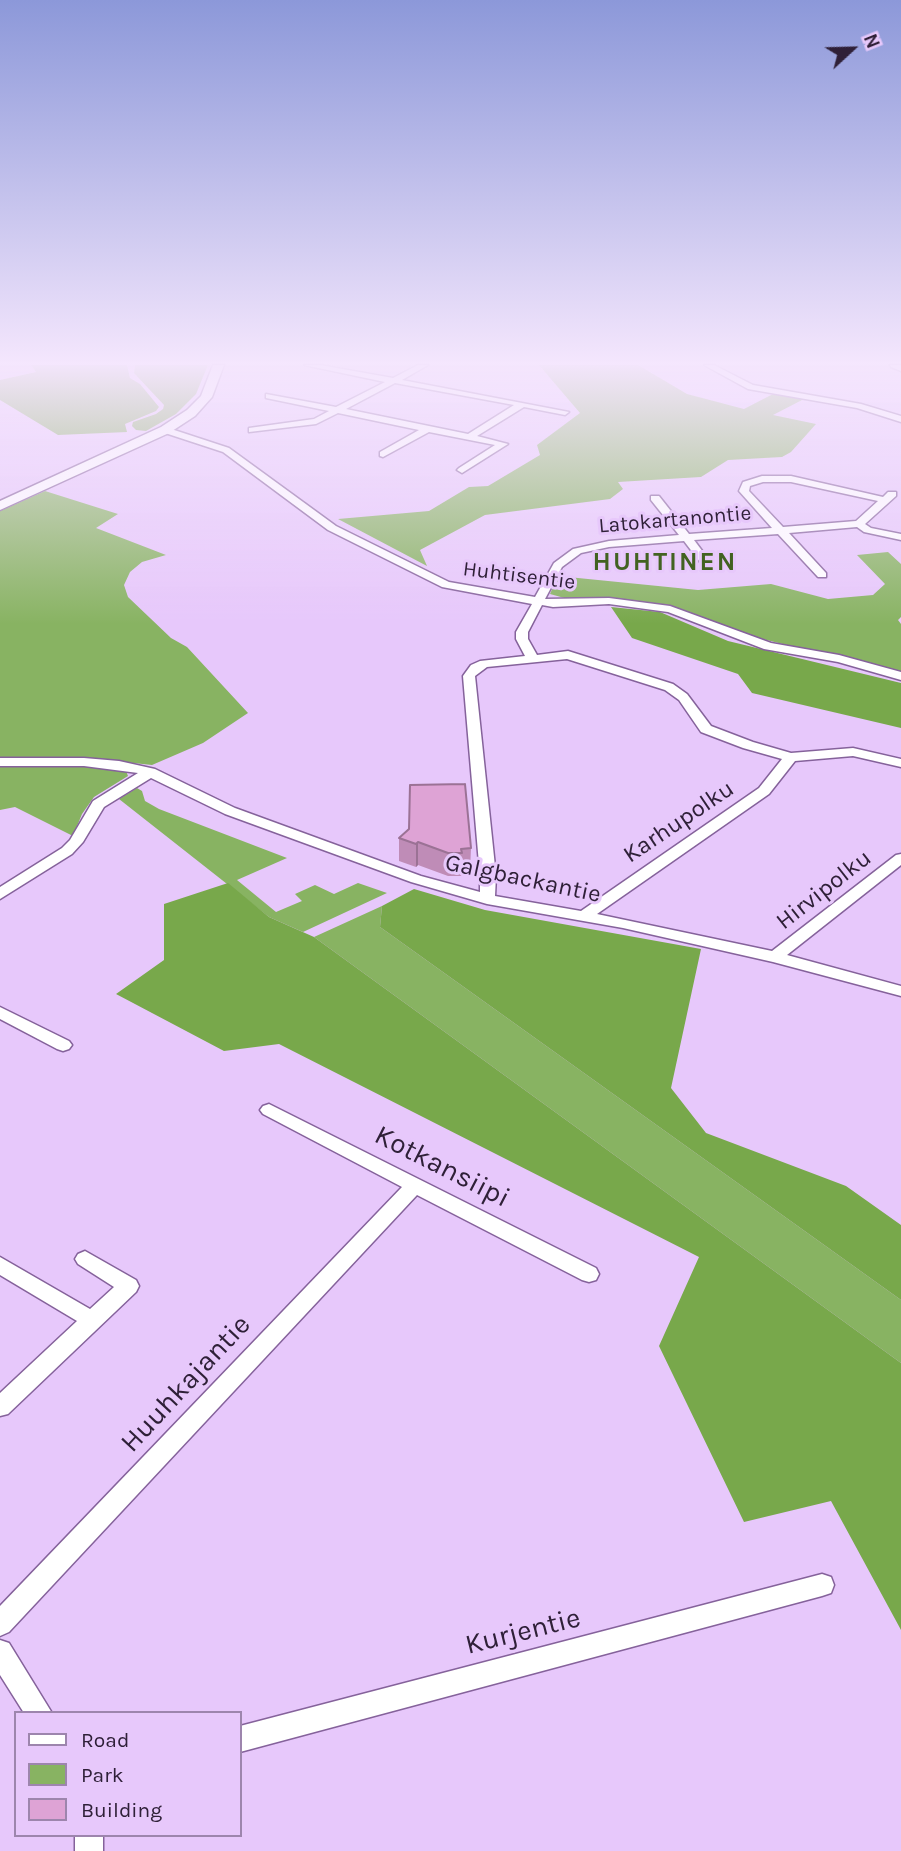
<!DOCTYPE html>
<html>
<head>
<meta charset="utf-8">
<style>
	body { margin:0 }
	#map { position:relative; width:901px; height:1851px; overflow:hidden; background:#e7c8fb; font-family:Karla,sans-serif }
	canvas { display:block }
	.legend { position:absolute; left:14px; top:1711px; width:228px; height:126px; box-sizing:border-box; background:#e7c8fb; border:2px solid #9d85ad; margin:0; padding:9px 12px; list-style:none; font-size:21px; color:#2f2038 }
	.legend li { display:flex; align-items:center; gap:14px; height:35px }
	.legend b { width:35px; border:2px solid #9d85ad }
	.north { position:absolute; left:817px; top:14px; width:70px; height:70px; -webkit-text-stroke:5px #e7c8fb; paint-order:stroke; rotate:68deg; font-size:19px; font-weight:700; line-height:28px; text-align:center; color:#2f2038 }
	.north::after { content:''; display:block; margin:auto; width:24px; height:32px; background:#2f2038; clip-path:polygon(50% 0,100% 100%,50% 72%,0 100%) }
</style>
</head>
<body>
<div id="map">
<canvas width="901" height="1851"></canvas>
<ul class="legend">
<li><b style="height:9px;background:#fff"></b>Road</li>
<li><b style="height:19px;background:#88b362"></b>Park</li>
<li><b style="height:19px;background:#dea3d5"></b>Building</li>
</ul>
<div class="north">N</div>
</div>
<script>
const ctx = document.querySelector('canvas').getContext('2d');
ctx.lineJoin = 'round';
function paint(path, color) {
  ctx.fillStyle = color;
  ctx.fill(path, 'evenodd');
}
function shape(rows) {
  const path = new Path2D();
  for (const r of rows) {
    path.moveTo(r[0], r[1]);
    for (let i = 2; i < r.length; i += 2) path.lineTo(r[i], r[i + 1]);
  }
  return path;
}
function strokePath(path, color, width, dash) {
  ctx.strokeStyle = color;
  ctx.lineWidth = width;
  ctx.lineCap = dash ? 'butt' : 'round';
  ctx.setLineDash(dash || []);
  ctx.stroke(path);
}
function drawText(font, color, halo, rows, align = 'center') {
  ctx.font = font + ' Karla,sans-serif';
  ctx.lineWidth = 6;
  ctx.setLineDash([]);
  ctx.textBaseline = 'middle';
  ctx.strokeStyle = halo;
  ctx.fillStyle = color;
  for (const [text, x, y, turn = 0] of rows) {
    ctx.save();
    ctx.translate(x, y);
    ctx.rotate((+turn || 0) * Math.PI / 180);
    ctx.textAlign = isNaN(turn) ? turn : align;
    if (halo) ctx.strokeText(text, 0, 0);
    ctx.fillText(text, 0, 0);
    ctx.restore();
  }
}
paint(shape([
	[539,365,638,365,687,394,744,409,775,393,806,398,773,415,816,424,791,452,782,457,728,460,701,477,618,482,623,489,610,499,485,515,420,550,427,566,338,519,429,511,469,487,488,486,540,455,537,445,580,413],
	[45,491,118,514,96,528,166,555,142,562,130,572,124,585,128,597,171,638,187,647,248,713,203,743,152,765,86,758,0,757,0,511],
	[888,552,901,564,901,617,898,620,901,624,901,673,742,634,675,608,568,599,550,594,558,576,698,590,771,584,828,599,873,595,885,584,857,555],
	[55,764,103,767,126,771,128,776,94,797,82,814,73,836,15,807,0,810,0,765],
	[137,788,142,791,145,801,159,809,287,858,237,880,276,912,302,901,295,894,315,885,334,894,358,883,387,893,303,932,269,917,119,799],
	[382,906,380,927,901,1300,901,1363,314,937]
]), '#88b362');
paint(shape([
	[31,365,127,365,130,378,140,384,159,407,156,411,125,424,127,432,58,435,0,400,0,380,36,372],
	[135,365,208,365,196,394,176,414,146,431,136,430,132,426,133,422,156,414,163,409,164,405,134,373],
	[611,607,660,612,728,641,901,683,901,728,752,693,738,674,632,638],
	[228,883,269,917,314,937,901,1363,901,1630,831,1501,744,1522,659,1346,699,1257,279,1044,224,1051,116,994,164,960,164,904],
	[414,889,485,910,701,949,671,1088,706,1133,846,1186,901,1225,901,1300,380,927,382,906]
]), '#78a84b');
const street = shape([
	[304,365,320,365,393,378,418,365,428,365,402,380,569,412,565,415,524,407,477,436,508,444,462,473,457,470,459,468,495,445,429,432,383,457,380,456,380,452,419,430,338,413,316,424,249,432,249,428,314,419,329,411,266,398,266,394,336,407,385,382,304,365],
	[395,383,514,405,468,434,346,409,395,383],
	[704,365,714,365,753,385,861,404,901,416,901,422,857,408,748,389,704,365],
	[890,365,901,365,901,371,891,367,890,365],
	[165,427,229,448,336,526,449,582,535,597,554,563,573,549,609,541,679,535,651,500,651,496,659,496,689,534,772,528,739,491,743,482,762,476,791,476,883,497,888,492,896,492,896,496,865,524,871,528,901,534,901,540,864,532,857,527,789,533,826,573,826,577,818,577,778,534,694,540,712,564,707,567,703,566,684,541,609,547,581,553,562,567,545,599,609,598,670,606,771,643,839,655,901,672,901,680,838,662,764,649,668,612,609,604,553,607,542,605,528,632,528,639,537,655,568,651,673,684,687,694,711,726,753,742,791,753,853,748,901,759,901,767,853,756,795,761,769,794,597,914,772,951,896,855,901,854,901,865,787,955,901,986,901,996,773,962,623,928,487,904,411,882,225,814,151,778,104,807,83,842,72,854,0,899,0,887,62,848,70,840,93,801,138,773,84,766,0,766,0,758,84,758,119,761,155,769,235,808,421,876,480,892,480,876,463,676,471,665,480,661,525,656,516,639,516,632,532,604,442,587,328,530,223,452,162,432,160,430,165,427],
	[763,482,791,482,878,501,856,521,783,527,749,491,750,486,763,482],
	[567,659,665,690,679,700,701,732,743,748,782,759,759,788,581,911,495,896,496,876,475,676,487,667,567,659],
	[0,1007,69,1041,72,1045,69,1049,63,1051,57,1049,0,1019,0,1007],
	[269,1104,596,1268,599,1274,596,1280,589,1282,582,1280,417,1195,9,1632,0,1636,0,1606,402,1187,263,1114,260,1110,263,1106,269,1104],
	[85,1251,136,1280,139,1286,136,1292,8,1414,0,1416,0,1393,77,1321,0,1275,0,1257,90,1309,114,1287,78,1264,75,1259,78,1254,85,1251],
	[822,1574,831,1577,834,1585,831,1593,822,1596,240,1752,240,1726,822,1574],
	[0,1640,9,1643,52,1713,24,1713,0,1675,0,1640],
	[75,1835,103,1835,103,1851,75,1851,75,1835]
]);
const secondary = shape([
	[213,365,224,365,212,397,195,416,169,433,0,510,0,501,161,427,187,410,201,396,213,365]
]);
strokePath(street, '#85629b', 3);
strokePath(secondary, '#85629b', 3);
paint(street, '#fff');
paint(secondary, '#fff');
paint(shape([
	[399,838,471,848,470,871,462,871,462,876,448,876,418,865,416,867,399,861]
]), '#bf8cb7');
paint(shape([
	[418,842,418,865,416,867,416,844]
]), '#9b7295');
const building = shape([
	[465,784,471,848,461,849,462,853,448,853,418,842,416,844,399,838,409,829,410,785,465,784]
]);
paint(building, '#dea3d5');
strokePath(building, '#9b7295', 2);
const sky = ctx.createLinearGradient(0, 0, 0, 624);
sky.addColorStop(0, '#8c98d9');
sky.addColorStop(0.58, '#f4e6fd');
sky.addColorStop(1, '#f4e6fd00');
ctx.fillStyle = sky;
ctx.fillRect(0, 0, 901, 624);
drawText('21px', '#2f2038', '#e7c8fb', [
	["Latokartanontie",675,520,-5],
	["Huhtisentie",519,576,7]
]);
drawText('24px', '#2f2038', '#e7c8fb', [
	["Karhupolku",679,822,-34],
	["Galgbackantie",523,879,12],
	["Hirvipolku",824,890,-38]
]);
ctx.letterSpacing = '2px';
drawText('bold 26px', '#426221', '#e7c8fb', [
	["HUHTINEN",665,563]
]);
ctx.letterSpacing = '0px';
drawText('28px', '#2f2038', '#e7c8fb', [
	["Kotkansiipi",442,1167,27],
	["Huuhkajantie",186,1384,-47],
	["Kurjentie",523,1632,-14]
]);
</script>
</body>
</html>
